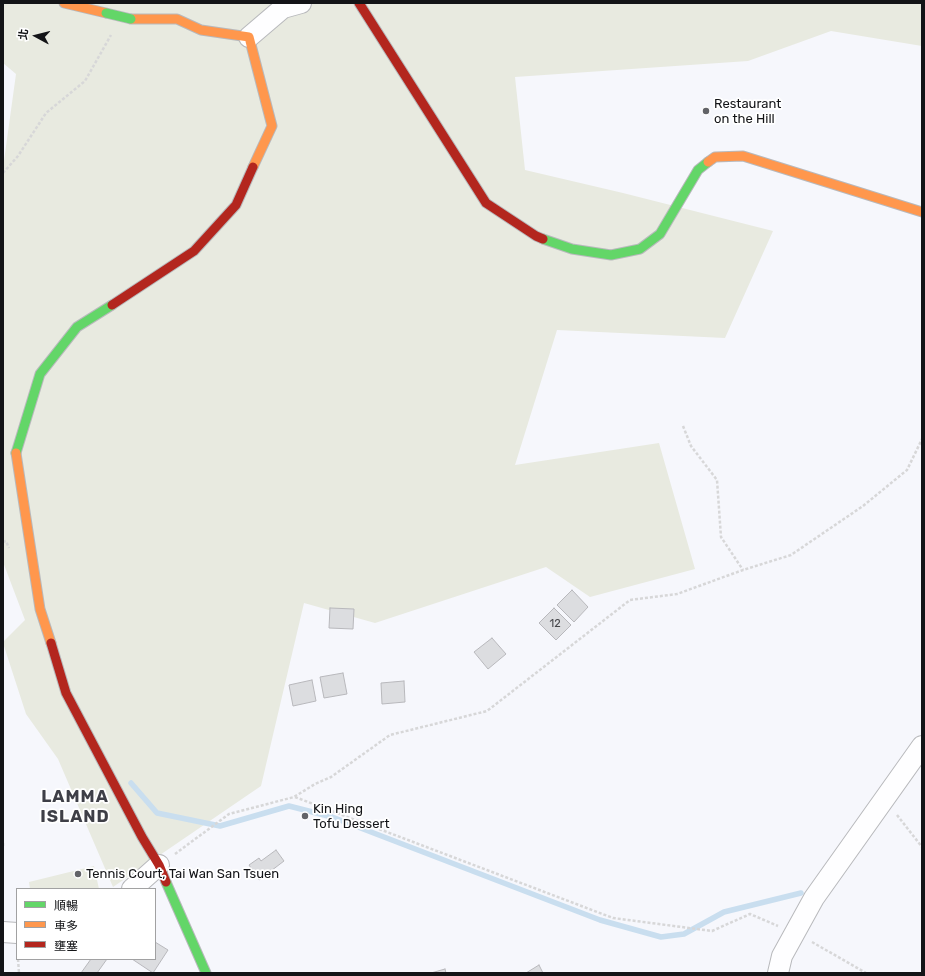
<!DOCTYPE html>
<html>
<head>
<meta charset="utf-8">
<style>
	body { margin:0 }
	#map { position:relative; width:925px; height:976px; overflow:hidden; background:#f6f7fc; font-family:Rubik,"Noto Sans TC",sans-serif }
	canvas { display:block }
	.frame { position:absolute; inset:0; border:4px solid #131417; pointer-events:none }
	.legend { position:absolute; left:16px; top:888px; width:140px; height:72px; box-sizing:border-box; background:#fff; border:1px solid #a1a1a2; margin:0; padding:5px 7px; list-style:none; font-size:12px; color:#131417 }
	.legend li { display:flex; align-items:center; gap:8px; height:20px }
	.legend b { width:20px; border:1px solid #a1a1a2 }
	.north { position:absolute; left:16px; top:16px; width:40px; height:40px; -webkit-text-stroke:3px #fff; paint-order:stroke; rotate:277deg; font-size:11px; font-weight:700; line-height:16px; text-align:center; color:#131417 }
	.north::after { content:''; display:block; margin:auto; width:14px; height:18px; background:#131417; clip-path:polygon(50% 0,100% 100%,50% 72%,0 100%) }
</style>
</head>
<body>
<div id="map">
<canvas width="925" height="976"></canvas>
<div class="frame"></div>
<ul class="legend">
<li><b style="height:5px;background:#63d668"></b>順暢</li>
<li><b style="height:5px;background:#ff974d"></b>車多</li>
<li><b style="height:5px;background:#b3261e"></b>壅塞</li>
</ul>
<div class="north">北</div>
</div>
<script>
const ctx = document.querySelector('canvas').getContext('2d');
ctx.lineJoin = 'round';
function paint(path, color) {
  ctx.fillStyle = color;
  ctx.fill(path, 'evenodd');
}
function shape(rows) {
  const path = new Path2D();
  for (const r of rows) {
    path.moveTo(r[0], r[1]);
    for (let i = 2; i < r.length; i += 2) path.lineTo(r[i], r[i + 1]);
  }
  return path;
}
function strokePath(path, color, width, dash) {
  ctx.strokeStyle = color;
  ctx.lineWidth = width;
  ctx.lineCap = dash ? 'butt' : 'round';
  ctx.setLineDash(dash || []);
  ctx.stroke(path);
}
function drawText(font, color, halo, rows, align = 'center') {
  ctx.font = font + ' Rubik,sans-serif';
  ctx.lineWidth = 3.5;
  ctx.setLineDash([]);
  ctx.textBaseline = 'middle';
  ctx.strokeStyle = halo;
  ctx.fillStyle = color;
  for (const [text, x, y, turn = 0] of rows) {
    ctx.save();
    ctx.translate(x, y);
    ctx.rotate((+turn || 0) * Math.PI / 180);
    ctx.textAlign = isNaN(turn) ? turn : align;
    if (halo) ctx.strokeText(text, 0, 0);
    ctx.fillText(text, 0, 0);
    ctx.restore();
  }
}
paint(shape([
	[3,3,922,3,922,46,831,31,748,61,515,77,525,170,623,193,773,231,725,338,557,330,515,465,659,443,695,569,590,597,546,567,375,623,304,603,261,786,113,887,58,759,26,714,3,643,3,642,25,620,3,562,3,168,16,74,3,63],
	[94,866,99,889,30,889,29,882]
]), '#e8eae0');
strokePath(shape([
	[131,783,157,813,220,826,289,806,332,817,600,920,661,937,684,934,724,912,801,893]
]), '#c9deef', 5.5);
const building = shape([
	[572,590,588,607,574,622,557,605,572,590],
	[330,608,354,609,353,629,329,628,330,608],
	[554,608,571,625,556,640,539,623,554,608],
	[492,638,506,654,488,669,474,652,492,638],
	[343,673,347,694,324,698,320,677,343,673],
	[312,680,316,701,293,706,289,685,312,680],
	[404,681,405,702,382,704,381,683,404,681],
	[276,850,284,861,259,880,249,865,259,858,261,861,276,850],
	[155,942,168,950,153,973,132,959,155,959,155,942],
	[91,959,107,959,97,973,81,973,91,959],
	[539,965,543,973,526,973,539,965],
	[445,969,446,973,431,973,445,969]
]);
paint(building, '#dcdde0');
strokePath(building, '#b8b8bc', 1);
const street = shape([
	[249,37,283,8,301,3],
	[132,889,159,865],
	[3,932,17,933],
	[778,973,782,956,814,898,922,746]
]);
const fast = shape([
	[543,239,572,249,611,255,640,249,660,234,698,170,708,162],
	[16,453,40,374,77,327,112,305],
	[166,882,206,973]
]);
const slow = shape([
	[64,3,106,13],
	[131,19,177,19,201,30,249,37,272,126,253,167],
	[708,162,715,157,743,156,922,212],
	[16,453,40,609,51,643]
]);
const jam = shape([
	[359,3,486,203,536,236,543,239],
	[112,305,194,251,236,205,253,167],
	[51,643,66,693,142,837,159,865,166,882]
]);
strokePath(street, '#b8b9bc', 22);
strokePath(fast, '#b8b9bc', 11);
strokePath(slow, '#b8b9bc', 11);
strokePath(jam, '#b8b9bc', 11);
strokePath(shape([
	[3,173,18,156,46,113,85,81,111,35],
	[683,426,691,446,717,480,721,537,743,570],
	[3,542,6,541,9,548],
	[295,797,613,918,712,931,750,914,778,926],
	[897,815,922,847],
	[3,843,3,848],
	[175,854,229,814,294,797,315,784,331,777,390,735,487,711,630,600,677,594,743,570,791,555,863,506,907,470,922,439],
	[812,942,866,973],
	[18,959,19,973]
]), '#d7d7d8', 2.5, [3, 2]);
strokePath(street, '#fefeff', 20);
strokePath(fast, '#63d668', 9);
strokePath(slow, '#ff974d', 9);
strokePath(jam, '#b3261e', 9);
const fastBridge = shape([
	[106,13,131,19]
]);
strokePath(fastBridge, '#b8b9bc', 11, []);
strokePath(fastBridge, '#63d668', 9);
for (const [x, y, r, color] of [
	[706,111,4,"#626367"],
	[305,816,4,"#626367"],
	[78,874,4,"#626367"]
]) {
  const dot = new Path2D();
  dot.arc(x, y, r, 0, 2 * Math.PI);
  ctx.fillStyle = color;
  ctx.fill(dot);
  strokePath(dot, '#fff', 1.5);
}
drawText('11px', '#454649', null, [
	["12",555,624]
]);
drawText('13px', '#131417', '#fff', [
	["Restaurant",714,104],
	["on the Hill",714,119],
	["Kin Hing",313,809],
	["Tofu Dessert",313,824],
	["Tennis Court, Tai Wan San Tsuen",86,874]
], 'left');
ctx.letterSpacing = '1px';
drawText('bold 17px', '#3e3f47', '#fff', [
	["LAMMA",75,797],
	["ISLAND",75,817]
]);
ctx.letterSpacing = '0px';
</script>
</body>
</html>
